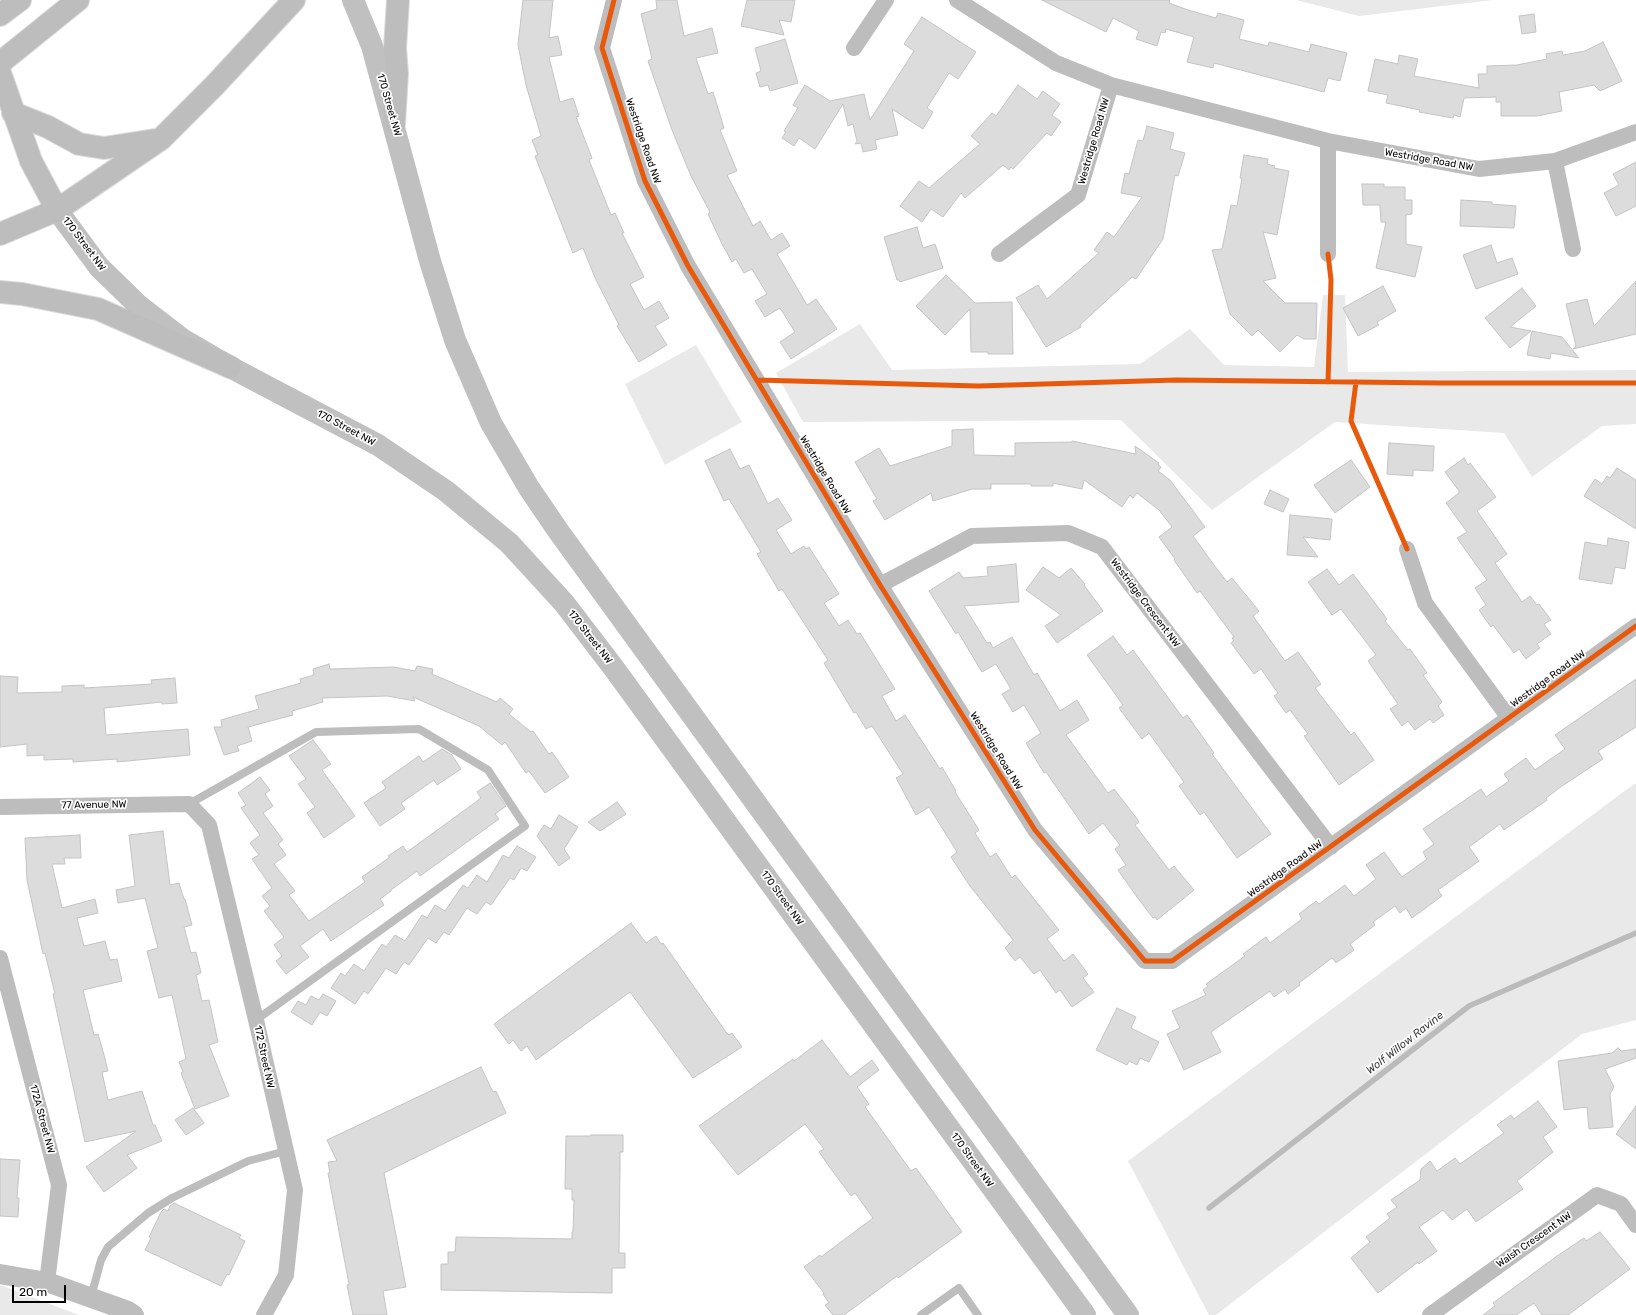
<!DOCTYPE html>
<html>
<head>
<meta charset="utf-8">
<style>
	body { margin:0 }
	#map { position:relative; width:1636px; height:1315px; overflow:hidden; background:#fff; font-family:Rubik,sans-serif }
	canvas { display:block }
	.scale { position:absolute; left:12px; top:1285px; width:54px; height:18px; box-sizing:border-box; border:2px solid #000; border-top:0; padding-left:5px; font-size:12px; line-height:14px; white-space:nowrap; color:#000; -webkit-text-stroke:3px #fff; paint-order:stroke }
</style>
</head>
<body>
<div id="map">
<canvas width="1636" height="1315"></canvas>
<div class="scale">20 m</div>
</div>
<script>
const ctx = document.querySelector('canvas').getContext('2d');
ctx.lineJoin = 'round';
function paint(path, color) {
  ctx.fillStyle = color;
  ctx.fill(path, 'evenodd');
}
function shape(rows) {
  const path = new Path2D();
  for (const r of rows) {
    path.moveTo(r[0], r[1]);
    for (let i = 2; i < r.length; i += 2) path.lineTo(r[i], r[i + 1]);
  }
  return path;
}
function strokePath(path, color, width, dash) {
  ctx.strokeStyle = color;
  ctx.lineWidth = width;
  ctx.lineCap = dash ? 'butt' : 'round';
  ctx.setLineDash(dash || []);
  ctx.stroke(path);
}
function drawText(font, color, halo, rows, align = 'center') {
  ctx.font = font + ' Rubik,sans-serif';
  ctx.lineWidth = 3.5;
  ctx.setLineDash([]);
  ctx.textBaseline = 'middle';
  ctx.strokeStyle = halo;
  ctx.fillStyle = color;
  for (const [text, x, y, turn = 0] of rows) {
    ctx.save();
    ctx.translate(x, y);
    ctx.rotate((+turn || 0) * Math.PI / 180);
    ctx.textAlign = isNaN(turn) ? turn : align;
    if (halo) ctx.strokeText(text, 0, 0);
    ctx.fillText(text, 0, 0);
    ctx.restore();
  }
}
paint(shape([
	[1296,0,1493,0,1359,16],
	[1323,295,1345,295,1348,372,1636,370,1636,424,1602,426,1532,477,1504,433,1335,422,1212,510,1121,420,803,422,776,373,860,324,892,370,1140,364,1190,329,1224,365,1314,367],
	[696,345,742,422,665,465,625,384],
	[1634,784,1636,784,1636,1020,1582,1034,1216,1315,1209,1315,1128,1161],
	[0,1285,79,1315,0,1315]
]), '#e9e9e9');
strokePath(shape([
	[1209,1208,1469,1006,1636,933]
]), '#bbb', 5.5);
const building = shape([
	[523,0,553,0,549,38,558,36,562,55,549,57,560,102,573,98,579,116,576,117,592,158,589,160,611,215,615,213,624,233,622,233,644,277,630,284,644,310,659,301,669,318,655,326,667,345,639,362,617,326,619,325,596,280,583,248,573,253,535,156,538,155,532,140,541,136,526,85,518,45,523,0],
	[656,0,677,0,684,36,712,28,718,53,696,58,708,94,713,92,724,128,720,130,737,171,727,175,753,226,760,221,771,240,782,233,790,246,777,254,807,305,816,299,837,329,791,359,780,342,795,332,780,308,765,317,755,301,767,294,752,269,744,273,736,259,732,262,722,244,708,214,710,212,691,176,672,130,648,61,652,59,641,14,657,9,656,0],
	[747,0,795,0,791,22,779,20,784,35,741,26,747,0],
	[1042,0,1170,0,1169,3,1188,10,1216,18,1218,13,1244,20,1239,39,1268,46,1269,42,1309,52,1311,44,1347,53,1340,81,1328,78,1324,92,1214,63,1213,68,1187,62,1194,37,1166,29,1165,33,1161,32,1157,46,1136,39,1139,31,1113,18,1106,32,1042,0],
	[1534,14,1536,32,1522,34,1519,16,1534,14],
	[922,17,976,52,958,79,949,73,927,108,933,112,923,129,892,109,898,135,875,140,877,149,863,152,861,143,855,144,857,141,853,124,848,126,843,104,815,149,799,138,794,146,782,138,786,132,784,131,798,108,793,105,805,85,830,101,864,94,870,120,914,51,904,44,922,17],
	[785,39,798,83,770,91,768,85,760,87,756,73,761,71,755,48,785,39],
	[1603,42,1622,81,1600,91,1594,85,1559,92,1562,111,1537,116,1501,116,1501,102,1496,102,1496,97,1464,98,1460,117,1454,115,1453,118,1419,112,1420,110,1386,103,1388,95,1368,91,1375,59,1398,64,1399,55,1418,59,1414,76,1479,88,1478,74,1487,74,1487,66,1517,65,1547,59,1546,54,1562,51,1563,55,1585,51,1603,42],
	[1018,85,1037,99,1043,91,1060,104,1052,115,1061,122,1051,136,1047,133,1013,169,1011,167,1009,170,1003,165,965,198,961,193,943,217,931,209,922,222,900,206,919,181,929,188,980,144,971,136,992,113,996,116,1018,85],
	[1147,126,1174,133,1170,149,1185,153,1178,176,1175,175,1163,239,1136,279,1132,277,1080,325,1081,327,1046,347,1016,298,1038,285,1047,299,1099,253,1094,250,1107,232,1114,237,1142,197,1121,193,1125,173,1129,174,1138,140,1143,141,1147,126],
	[1244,155,1268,159,1267,164,1275,166,1274,168,1289,171,1277,235,1263,232,1276,278,1263,281,1285,303,1317,303,1316,339,1304,339,1297,335,1280,352,1258,330,1252,336,1230,314,1212,250,1222,249,1231,205,1237,206,1242,178,1240,178,1244,155],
	[1636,162,1636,206,1616,216,1604,193,1619,185,1613,174,1636,162],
	[1362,184,1384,184,1384,187,1405,187,1405,200,1412,200,1412,214,1406,215,1406,244,1422,247,1415,277,1376,268,1386,222,1381,222,1380,205,1363,205,1362,184],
	[1461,200,1492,202,1492,204,1516,206,1514,228,1460,226,1461,200],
	[917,227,923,248,935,244,943,268,900,282,899,280,897,280,884,237,917,227],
	[1491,245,1497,263,1512,258,1518,274,1476,289,1463,255,1491,245],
	[946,275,975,303,1012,302,1013,354,988,354,988,352,971,352,970,309,945,335,916,306,946,275],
	[1636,281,1636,334,1573,349,1576,346,1566,304,1587,299,1594,326,1636,281],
	[1383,286,1396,311,1377,322,1379,325,1358,336,1343,308,1383,286],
	[1522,288,1536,306,1510,327,1531,331,1510,348,1485,318,1522,288],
	[1532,331,1562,337,1579,358,1551,353,1550,359,1527,355,1532,331],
	[973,429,974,455,1015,456,1015,443,1072,442,1072,441,1136,454,1135,446,1159,463,1158,465,1161,467,1158,471,1170,480,1205,527,1193,536,1214,565,1227,582,1232,578,1259,611,1253,616,1285,661,1298,652,1321,684,1315,688,1351,735,1354,732,1374,760,1339,785,1304,736,1308,734,1290,710,1286,713,1274,696,1278,693,1261,669,1254,674,1231,643,1234,641,1232,638,1234,637,1200,591,1197,593,1174,560,1175,559,1159,537,1172,527,1159,510,1137,493,1133,498,1130,495,1122,507,1084,480,1082,489,1053,483,1053,486,1031,486,1031,484,991,484,991,489,972,489,933,501,931,493,885,520,873,501,877,499,855,462,879,448,890,466,952,446,952,430,973,429],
	[1389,443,1434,446,1433,471,1413,470,1413,476,1387,474,1389,443],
	[730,449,740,469,749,465,768,504,778,498,792,520,776,530,791,554,804,546,806,549,809,547,839,594,824,603,839,626,848,620,857,634,860,633,895,689,882,696,896,721,905,715,940,769,942,767,956,791,955,792,979,830,975,833,990,857,996,853,1012,878,1015,875,1059,930,1047,939,1064,961,1073,954,1088,974,1083,978,1094,992,1072,1007,1060,990,1056,993,1040,970,1034,974,1020,957,1015,961,1005,948,1013,940,970,886,951,857,957,852,929,807,916,815,896,778,903,774,872,726,866,729,856,712,854,713,824,663,828,660,782,589,779,591,757,554,761,552,729,499,724,501,705,461,730,449],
	[1464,458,1468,465,1470,463,1496,497,1477,511,1507,554,1495,563,1522,602,1530,596,1537,605,1539,604,1551,620,1544,624,1551,634,1537,644,1540,648,1526,659,1519,649,1514,653,1493,625,1491,627,1479,610,1486,605,1475,588,1487,580,1457,538,1467,532,1446,503,1459,493,1459,491,1445,472,1464,458],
	[1351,460,1370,487,1335,513,1314,485,1351,460],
	[1617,468,1636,480,1636,529,1584,496,1595,479,1602,484,1607,476,1610,478,1617,468],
	[1270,490,1289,499,1283,512,1264,504,1270,490],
	[1290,515,1332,519,1330,540,1303,537,1318,557,1287,555,1290,515],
	[1608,538,1629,542,1625,569,1615,567,1612,584,1579,579,1585,542,1607,546,1608,538],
	[1016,564,1019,602,964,606,987,643,990,642,993,648,1012,637,1034,675,1037,673,1060,711,1077,700,1089,720,1066,735,1108,793,1114,789,1138,820,1139,822,1135,825,1169,870,1174,866,1194,890,1157,920,1155,917,1153,918,1137,897,1118,870,1126,865,1115,849,1120,845,1103,823,1089,834,1046,772,1044,773,1026,743,1041,733,1024,705,1013,712,1002,694,1011,689,996,664,982,672,958,632,956,634,929,591,959,572,963,578,988,576,987,567,1016,564],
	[1043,567,1059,578,1071,568,1085,584,1084,585,1103,611,1057,643,1045,626,1061,615,1026,590,1043,567],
	[1327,569,1339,585,1353,574,1387,619,1385,621,1408,650,1410,649,1427,673,1423,675,1442,702,1438,706,1444,715,1433,723,1430,719,1415,730,1408,721,1402,726,1390,709,1398,704,1368,661,1376,655,1341,609,1332,615,1308,582,1327,569],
	[1113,636,1127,655,1133,650,1183,718,1187,715,1214,753,1212,754,1271,834,1237,858,1204,812,1200,815,1179,786,1184,782,1149,733,1142,739,1119,708,1123,705,1087,655,1113,636],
	[329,664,330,669,394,667,415,671,417,666,433,669,432,674,497,702,500,698,513,709,509,714,531,732,533,731,549,754,552,752,569,777,545,793,529,771,526,773,505,742,502,745,479,726,413,697,415,701,387,696,322,698,323,702,292,711,293,715,248,727,252,741,237,746,239,751,224,755,214,727,222,727,221,720,259,709,255,696,301,683,300,679,314,675,313,669,329,664],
	[0,676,18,677,17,693,62,692,62,686,84,685,84,688,152,684,151,680,175,678,177,703,162,704,162,702,104,708,106,735,188,729,190,755,117,762,117,759,73,762,73,759,44,760,44,755,27,756,27,744,0,747,0,676],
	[1636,679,1636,727,1598,751,1603,759,1562,786,1546,798,1547,800,1504,830,1500,824,1469,847,1479,861,1438,890,1442,896,1412,918,1406,908,1400,913,1395,906,1373,922,1375,925,1350,944,1354,950,1336,963,1332,958,1299,983,1300,985,1288,994,1285,989,1274,997,1270,991,1211,1032,1221,1052,1184,1070,1167,1034,1180,1028,1172,1011,1206,995,1203,990,1208,986,1206,984,1245,956,1243,954,1266,937,1270,943,1302,919,1299,914,1316,901,1319,904,1345,885,1354,896,1376,879,1366,865,1384,852,1402,877,1427,859,1423,852,1434,844,1423,829,1481,789,1486,797,1509,781,1504,774,1526,758,1535,770,1565,749,1555,735,1636,679],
	[313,740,331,764,322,770,355,816,324,838,307,813,315,807,298,784,306,779,289,756,313,740],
	[442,749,452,755,461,769,437,785,434,780,401,803,405,809,380,826,364,803,386,788,382,782,419,756,423,762,442,749],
	[260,777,270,790,265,794,273,806,263,813,283,840,278,844,286,855,274,864,295,891,289,895,309,921,365,882,362,877,390,857,388,856,403,846,407,852,469,807,481,798,477,792,490,783,506,806,495,814,499,819,420,876,417,871,391,890,391,891,380,899,384,905,331,941,323,929,300,946,309,957,286,974,276,961,282,956,274,945,284,937,264,911,270,906,262,896,272,888,252,859,259,855,250,843,260,835,241,808,246,805,238,793,260,777],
	[617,802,626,814,600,831,588,822,617,802],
	[559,815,578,827,564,849,570,858,559,866,537,836,544,825,551,829,559,815],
	[163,831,170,885,179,883,184,899,185,899,192,925,184,927,191,953,196,952,201,973,196,975,202,1001,209,1000,218,1042,209,1045,229,1096,195,1109,181,1073,183,1072,179,1062,186,1059,172,995,159,998,147,951,158,948,145,898,118,903,116,890,135,886,129,835,163,831],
	[80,835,81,858,64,858,65,864,52,864,62,908,95,899,98,913,77,918,84,946,105,941,110,960,117,959,122,981,83,990,94,1035,98,1034,104,1055,108,1071,102,1072,108,1100,142,1091,153,1125,155,1125,162,1141,127,1155,137,1168,104,1192,86,1167,136,1131,85,1142,53,994,55,994,45,953,43,954,27,880,25,838,80,835],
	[517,846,536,857,527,871,521,868,514,880,510,878,491,905,486,902,477,914,467,908,449,935,444,932,436,943,428,938,409,965,404,962,396,974,386,968,368,994,364,991,355,1004,331,988,341,973,345,976,354,964,364,971,382,944,386,947,395,935,405,941,422,915,427,918,435,905,445,911,463,885,468,888,477,875,487,882,503,855,509,858,517,846],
	[631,923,646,943,656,936,661,944,663,943,726,1032,729,1035,732,1033,742,1047,693,1078,630,992,536,1060,527,1046,521,1051,513,1040,509,1044,494,1024,631,923],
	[323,994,336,1001,327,1016,320,1012,312,1025,291,1012,298,1001,306,1005,311,996,319,1000,323,994],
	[1117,1008,1136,1017,1131,1028,1159,1042,1149,1062,1140,1058,1137,1065,1129,1061,1127,1065,1096,1050,1117,1008],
	[822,1040,850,1077,872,1060,879,1070,857,1087,869,1104,865,1107,911,1171,916,1168,962,1232,898,1278,897,1276,844,1315,833,1315,825,1305,829,1303,823,1294,824,1293,804,1267,820,1255,821,1257,873,1218,855,1193,851,1196,831,1169,819,1152,824,1149,805,1124,738,1175,699,1126,793,1059,794,1061,822,1040],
	[1618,1048,1621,1051,1636,1049,1636,1058,1605,1069,1614,1087,1610,1094,1613,1127,1589,1129,1587,1107,1564,1110,1558,1061,1612,1053,1618,1048],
	[481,1067,493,1092,496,1091,506,1113,384,1173,406,1287,383,1291,387,1315,353,1315,347,1285,349,1284,328,1173,330,1173,328,1162,337,1161,327,1140,481,1067],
	[1538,1101,1557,1127,1543,1137,1553,1152,1517,1181,1523,1189,1476,1222,1467,1209,1452,1220,1443,1210,1419,1227,1437,1251,1419,1264,1418,1262,1378,1293,1351,1258,1370,1242,1366,1237,1390,1218,1387,1214,1397,1207,1391,1200,1420,1180,1421,1169,1430,1161,1437,1171,1455,1158,1460,1164,1504,1133,1497,1125,1511,1115,1514,1119,1538,1101],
	[1636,1106,1636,1149,1616,1134,1636,1106],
	[193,1108,204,1123,186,1135,175,1120,193,1108],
	[591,1135,623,1135,623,1152,620,1152,620,1168,619,1253,625,1253,625,1268,612,1268,612,1293,441,1290,441,1264,448,1264,448,1252,455,1252,456,1237,572,1239,572,1232,573,1232,574,1200,572,1200,572,1189,565,1189,566,1136,591,1136,591,1135],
	[0,1159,20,1160,17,1198,19,1198,18,1217,0,1216,0,1159],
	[174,1203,241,1235,239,1238,245,1241,229,1275,227,1274,221,1286,145,1250,151,1238,149,1237,161,1212,164,1209,168,1211,170,1206,174,1203],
	[1600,1232,1630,1269,1568,1315,1542,1315,1534,1303,1516,1315,1483,1315,1495,1306,1493,1303,1557,1256,1584,1238,1586,1241,1600,1232]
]);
paint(building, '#dcdcdc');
strokePath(building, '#c4c4c4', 1);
const primary = shape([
	[0,73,31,161,57,210,161,139,214,86,294,0],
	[13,113,48,127,79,144,104,148,155,140]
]);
const motorway = shape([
	[0,15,20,0],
	[0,63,78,0],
	[394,123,397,74,395,48,398,0],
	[0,234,57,210],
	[0,292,22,294,98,309,230,367]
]);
strokePath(primary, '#dbdbdb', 24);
strokePath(motorway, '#dbdbdb', 24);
strokePath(shape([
	[189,804,316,732,419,729,488,770,525,826,256,1020],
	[91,1297,101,1260,108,1247,148,1213,172,1198,248,1161,286,1151],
	[921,1315,959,1288,978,1315]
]), '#bdbdbd', 8);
strokePath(shape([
	[614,0,602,48,645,181,688,266,880,585,1035,830,1145,961,1172,961,1636,626],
	[957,0,1056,63,1111,85,1328,141,1479,169,1555,161,1636,132],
	[854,48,886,0],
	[1555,161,1573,249],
	[999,254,1078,195,1111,85],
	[1328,254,1328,141],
	[1407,549,1425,603,1509,718],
	[880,585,972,536,1068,533,1102,547,1331,847],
	[0,807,189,804,209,825,256,1020,295,1190,286,1275,264,1315],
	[0,958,59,1185,47,1282],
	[1430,1315,1597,1195,1621,1204,1636,1225]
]), '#bdbdbd', 16);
strokePath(shape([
	[0,1274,47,1282,128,1311,134,1315]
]), '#bdbdbd', 20);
strokePath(shape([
	[353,0,372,46,430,261,455,340,491,423,529,488,559,532,1128,1315],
	[57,210,99,267,138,305,182,339,230,367,378,445,446,491,509,543,564,603,613,667,1085,1315]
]), '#c0c0c0', 22);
strokePath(primary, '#bdbdbd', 22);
strokePath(motorway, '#bdbdbd', 22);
strokePath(shape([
	[614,0,602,48,645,181,688,266,880,585,1035,830,1145,961,1172,961,1636,626],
	[1328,254,1331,280,1328,382],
	[757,380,978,386,1176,380,1440,383,1636,383],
	[1356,382,1351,421,1407,549]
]), '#e8590c', 5);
drawText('10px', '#000', '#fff', [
	["170 Street NW",389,105,74],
	["Westridge Road NW",643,141,71],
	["Westridge Road NW",1094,141,-74],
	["Westridge Road NW",1429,160,10],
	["170 Street NW",84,244,53],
	["170 Street NW",346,428,28],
	["Westridge Road NW",825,475,59],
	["Westridge Crescent NW",1145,603,53],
	["170 Street NW",590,637,52],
	["Westridge Road NW",1548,679,-36],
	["Westridge Road NW",996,751,58],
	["77 Avenue NW",94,805,-1],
	["Westridge Road NW",1285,869,-36],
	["170 Street NW",782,898,54],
	["172 Street NW",264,1057,78],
	["172A Street NW",42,1119,75],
	["170 Street NW",972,1160,54],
	["Walsh Crescent NW",1534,1240,-35]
]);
drawText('italic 11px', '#3f3f3f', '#fff', [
	["Wolf Willow Ravine",1405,1043,-38]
]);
</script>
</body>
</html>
